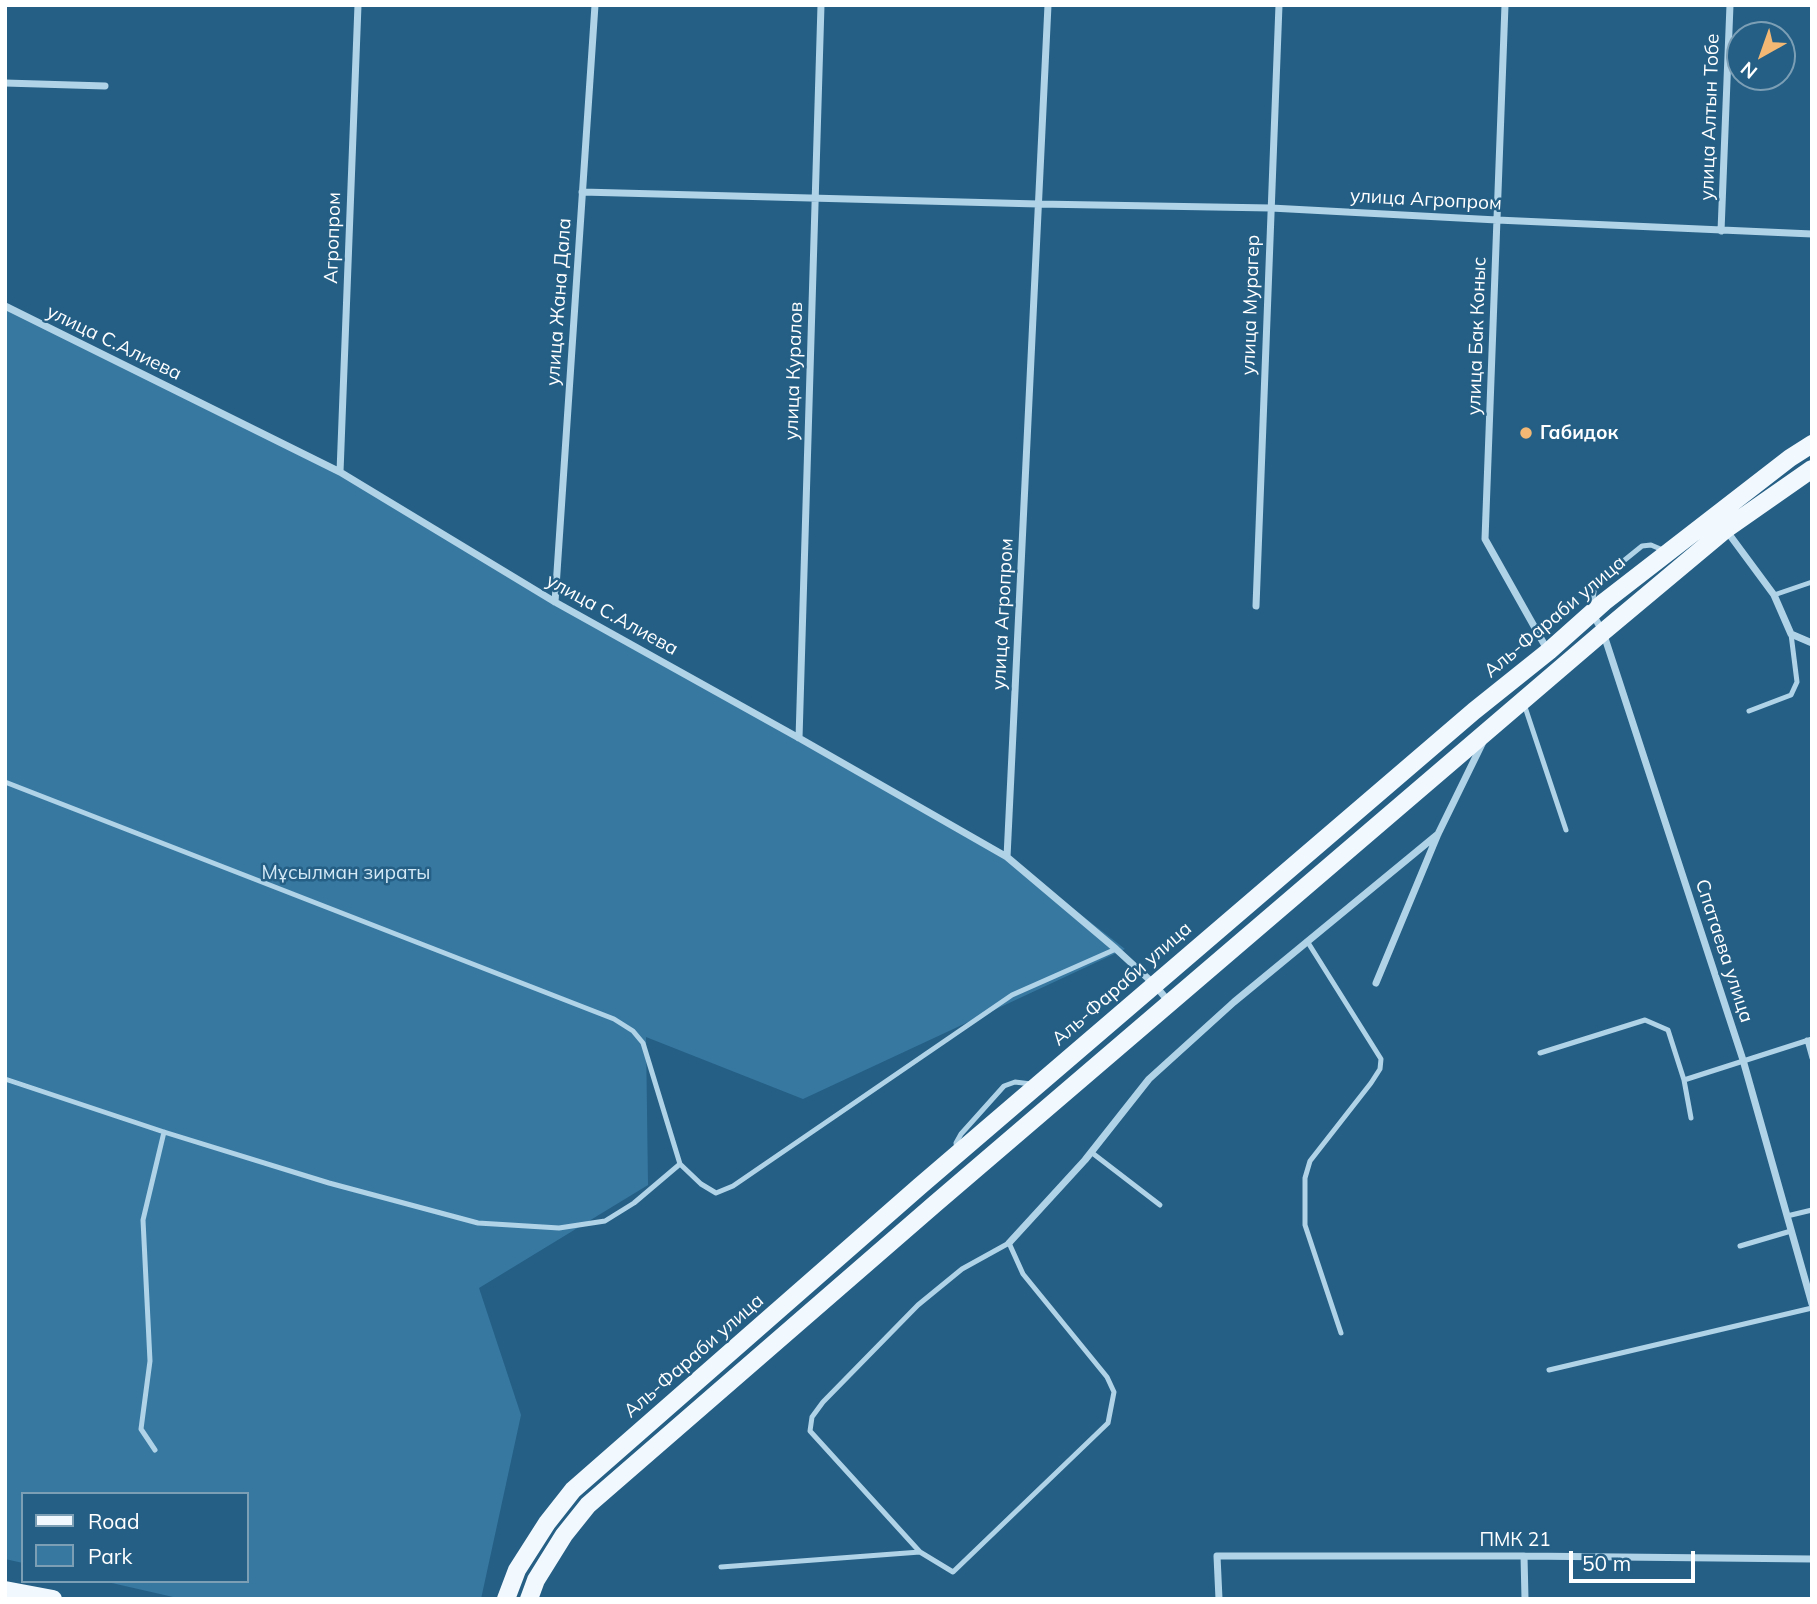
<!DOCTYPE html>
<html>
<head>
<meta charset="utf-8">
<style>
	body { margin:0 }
	#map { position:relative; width:1817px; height:1604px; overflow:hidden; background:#255f85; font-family:Mulish,sans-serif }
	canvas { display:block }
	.frame { position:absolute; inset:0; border:7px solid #fff; pointer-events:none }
	.legend { position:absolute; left:21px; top:1492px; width:228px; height:91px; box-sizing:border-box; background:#255f85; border:2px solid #7c9fb6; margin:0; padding:9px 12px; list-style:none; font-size:21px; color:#fff }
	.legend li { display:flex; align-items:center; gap:14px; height:35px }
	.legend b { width:35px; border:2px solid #7c9fb6 }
	.north { position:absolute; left:1726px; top:21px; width:70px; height:70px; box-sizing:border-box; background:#255f85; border:2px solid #7c9fb6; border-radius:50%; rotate:220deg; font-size:19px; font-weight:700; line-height:28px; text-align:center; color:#fff }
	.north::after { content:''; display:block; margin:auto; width:24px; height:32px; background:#f2b874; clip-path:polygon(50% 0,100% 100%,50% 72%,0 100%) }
	.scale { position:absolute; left:1569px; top:1551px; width:126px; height:32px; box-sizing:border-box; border:4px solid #fff; border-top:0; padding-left:9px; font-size:21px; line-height:24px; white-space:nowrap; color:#fff; -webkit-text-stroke:5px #255f85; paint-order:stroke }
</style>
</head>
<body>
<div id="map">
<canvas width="1817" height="1604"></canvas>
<div class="frame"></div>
<ul class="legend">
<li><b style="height:9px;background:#f2f9fe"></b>Road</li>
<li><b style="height:19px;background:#3778a1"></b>Park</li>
</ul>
<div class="north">N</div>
<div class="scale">50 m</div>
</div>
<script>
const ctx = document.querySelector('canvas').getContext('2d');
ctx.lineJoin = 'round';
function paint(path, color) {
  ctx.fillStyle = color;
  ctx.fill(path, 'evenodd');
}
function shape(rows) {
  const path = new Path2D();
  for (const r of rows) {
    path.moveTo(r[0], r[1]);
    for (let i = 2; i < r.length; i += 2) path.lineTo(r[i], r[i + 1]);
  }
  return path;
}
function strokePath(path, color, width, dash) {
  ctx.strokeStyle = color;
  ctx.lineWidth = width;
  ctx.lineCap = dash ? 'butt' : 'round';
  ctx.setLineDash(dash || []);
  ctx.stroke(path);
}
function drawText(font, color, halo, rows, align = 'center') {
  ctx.font = font + ' Mulish,sans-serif';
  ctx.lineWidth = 5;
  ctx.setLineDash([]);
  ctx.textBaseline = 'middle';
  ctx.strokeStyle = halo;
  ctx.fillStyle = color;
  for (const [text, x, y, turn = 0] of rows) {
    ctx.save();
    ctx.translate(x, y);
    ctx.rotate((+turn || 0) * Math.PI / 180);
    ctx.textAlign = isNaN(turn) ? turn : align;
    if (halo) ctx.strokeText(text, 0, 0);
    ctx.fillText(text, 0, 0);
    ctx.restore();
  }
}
paint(shape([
	[5,306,340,472,575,613,1007,857,1125,949,803,1099,646,1037,648,1185,479,1288,521,1415,481,1599,182,1599,103,1581,247,1581,247,1494,23,1494,23,1563,5,1559]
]), '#3778a1');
strokePath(shape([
	[1774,595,1812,582],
	[1592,608,1595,584,1642,546,1651,545,1665,551],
	[1524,704,1566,830],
	[1749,711,1791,695,1797,682,1791,634],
	[5,782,614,1019,633,1031,643,1043,680,1164,701,1184,716,1193,733,1186,1012,995,1116,949],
	[1307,941,1381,1059,1380,1069,1371,1083,1310,1161,1305,1178,1305,1225,1341,1333],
	[1807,1040,1812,1058],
	[1540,1053,1645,1020,1668,1030,1684,1080,1691,1118],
	[5,1079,164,1132,329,1183,478,1223,559,1228,605,1221,634,1203,680,1164],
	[1684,1080,1812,1039],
	[957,1150,956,1143,961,1134,1004,1086,1015,1082,1031,1084],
	[1091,1152,1160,1205],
	[1787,1216,1812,1210],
	[1009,1243,1023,1274,1107,1377,1114,1392,1108,1423,953,1572,920,1552,810,1431,812,1417,823,1402,918,1305,962,1269,1009,1243],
	[1740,1246,1791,1231],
	[1549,1370,1812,1308],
	[155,1450,141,1429,150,1361,143,1220,164,1132],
	[721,1567,920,1552]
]), '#b0d3e8', 5);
strokePath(shape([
	[1505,5,1485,539,1548,651],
	[5,83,105,86],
	[582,192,1038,204,1271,208,1497,220,1812,234],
	[1721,231,1730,5],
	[5,306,340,472,555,602,799,738,1007,857,1116,949,1154,984,1169,1002],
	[340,472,358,5],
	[1726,530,1774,595,1791,634,1812,643],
	[555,602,595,5],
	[1256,606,1279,5],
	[1592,613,1603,632,1743,1060,1812,1304],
	[799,738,821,5],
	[1007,857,1048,5],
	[1376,983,1438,834,1483,742],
	[1009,1243,1085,1160,1149,1079,1234,1002,1438,834],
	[1524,1556,1525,1599],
	[1219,1599,1217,1556,1524,1556,1812,1559]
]), '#b0d3e8', 7);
strokePath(shape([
	[5,1590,53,1599],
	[506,1599,517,1570,547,1523,573,1490,920,1186,1474,711,1549,651,1604,602,1790,458,1812,444],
	[529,1599,536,1580,564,1535,588,1505,936,1203,1603,632,1726,529,1812,469]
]), '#f2f9fe', 18);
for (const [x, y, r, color] of [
	[1526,433,7,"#f2b874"]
]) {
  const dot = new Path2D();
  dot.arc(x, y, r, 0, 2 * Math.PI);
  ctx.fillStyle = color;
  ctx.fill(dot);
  strokePath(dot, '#255f85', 2.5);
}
drawText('19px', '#fff', '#255f85', [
	["улица Алтын Тобе",1710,117,-88],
	["улица Агропром",1426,200,3],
	["Агропром",333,238,-88],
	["улица Жана Дала",559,302,-86],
	["улица Мурагер",1251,305,-88],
	["улица Бак Коныс",1477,336,-88],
	["улица С.Алиева",114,343,26],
	["улица Куралов",794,371,-88],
	["улица Агропром",1003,614,-87],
	["улица С.Алиева",612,615,29],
	["Аль-Фараби улица",1555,617,-40],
	["Спатаева улица",1724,951,72],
	["Аль-Фараби улица",1122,984,-41],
	["Аль-Фараби улица",694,1356,-41],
	["ПМК 21",1515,1540]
]);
drawText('bold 19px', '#fff', '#255f85', [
	["Габидок",1540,433]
], 'left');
drawText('19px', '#d3e9f6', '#255f85', [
	["Мұсылман зираты",346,873]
]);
</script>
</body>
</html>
